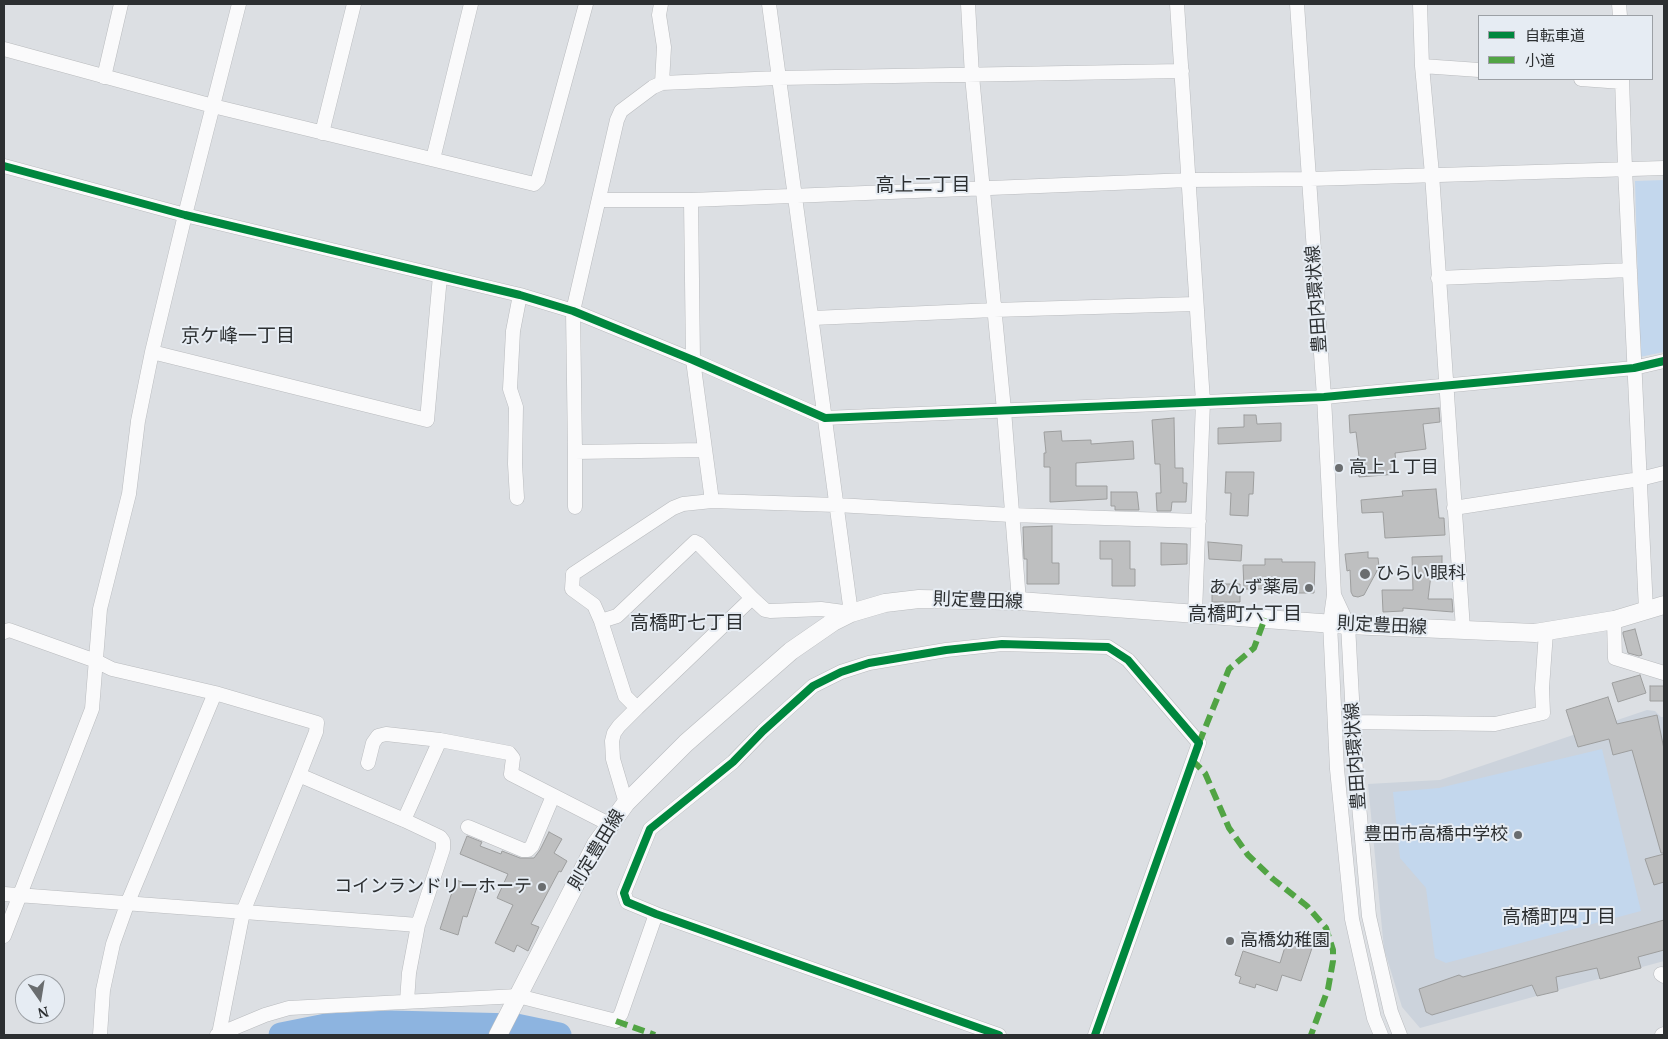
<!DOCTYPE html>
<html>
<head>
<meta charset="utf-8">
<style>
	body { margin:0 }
	#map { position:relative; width:1668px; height:1039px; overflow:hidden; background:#dcdfe3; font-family:"PT Serif","Noto Sans JP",serif }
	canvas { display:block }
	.frame { position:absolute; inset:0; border:5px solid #2c2f31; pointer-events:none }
	.legend { position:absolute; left:1478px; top:15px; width:175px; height:65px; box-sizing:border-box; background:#e6ecf3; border:1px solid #9ca0a5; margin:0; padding:6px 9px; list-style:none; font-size:15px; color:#2c2f31 }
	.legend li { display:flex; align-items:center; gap:10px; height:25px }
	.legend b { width:25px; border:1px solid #9ca0a5 }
	.north { position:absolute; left:15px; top:974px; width:50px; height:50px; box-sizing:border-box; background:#e6ecf3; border:1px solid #9ca0a5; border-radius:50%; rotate:167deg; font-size:14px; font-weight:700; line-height:20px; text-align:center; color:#2c2f31 }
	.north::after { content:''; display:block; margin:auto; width:18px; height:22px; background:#6a6d6f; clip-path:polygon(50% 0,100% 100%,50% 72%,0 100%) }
</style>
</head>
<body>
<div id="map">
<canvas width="1668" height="1039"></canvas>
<div class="frame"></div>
<ul class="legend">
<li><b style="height:6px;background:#00873e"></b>自転車道</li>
<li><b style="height:6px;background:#51a444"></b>小道</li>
</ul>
<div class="north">N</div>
</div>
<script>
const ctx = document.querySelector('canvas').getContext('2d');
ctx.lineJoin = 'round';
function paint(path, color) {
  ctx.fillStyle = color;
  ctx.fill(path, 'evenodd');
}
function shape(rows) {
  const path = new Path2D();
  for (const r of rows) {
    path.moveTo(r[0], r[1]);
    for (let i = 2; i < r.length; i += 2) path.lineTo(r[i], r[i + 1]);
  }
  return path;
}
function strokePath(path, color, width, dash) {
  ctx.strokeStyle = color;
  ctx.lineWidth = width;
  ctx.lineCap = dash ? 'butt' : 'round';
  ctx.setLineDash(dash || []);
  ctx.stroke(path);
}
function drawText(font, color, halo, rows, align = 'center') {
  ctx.font = font + ' "PT Serif","Noto Sans JP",serif';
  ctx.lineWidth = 4;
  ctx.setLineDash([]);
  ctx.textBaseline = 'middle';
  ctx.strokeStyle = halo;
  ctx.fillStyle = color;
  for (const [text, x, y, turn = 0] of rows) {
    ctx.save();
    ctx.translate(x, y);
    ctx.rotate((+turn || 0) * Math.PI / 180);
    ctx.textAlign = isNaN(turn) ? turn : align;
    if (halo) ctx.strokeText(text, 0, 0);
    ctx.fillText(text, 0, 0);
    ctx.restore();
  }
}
paint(shape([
	[1647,710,1655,711,1661,717,1664,717,1664,961,1420,1028,1402,1007,1384,949,1368,784,1440,780]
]), '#ccd3dc');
paint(shape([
	[1664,180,1664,352,1640,357,1635,181],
	[1602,749,1641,911,1446,963,1435,958,1426,888,1400,858,1393,792,1439,788]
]), '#c3d7ed');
strokePath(shape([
	[281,1035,326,1026,391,1023,516,1026,559,1035]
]), '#8db4e0', 25);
const building = shape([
	[1439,408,1440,422,1423,424,1426,449,1395,453,1397,474,1359,477,1358,465,1360,465,1356,432,1350,433,1349,415,1439,408],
	[1244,415,1256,415,1257,424,1281,423,1281,441,1218,444,1218,428,1244,427,1244,415],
	[1174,418,1175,468,1183,468,1183,483,1187,483,1186,502,1172,502,1171,511,1157,511,1156,493,1161,493,1160,464,1155,464,1152,420,1174,418],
	[1061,431,1062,441,1091,440,1091,444,1133,441,1134,459,1076,463,1076,486,1107,486,1107,499,1050,502,1050,467,1044,467,1044,453,1046,453,1044,432,1061,431],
	[1226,472,1254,472,1253,494,1249,494,1248,516,1230,515,1231,493,1225,493,1226,472],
	[1436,489,1439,518,1444,518,1445,535,1385,538,1383,512,1362,513,1361,500,1403,496,1402,491,1436,489],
	[1111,492,1137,492,1139,510,1115,510,1115,506,1111,506,1111,492],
	[1052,526,1052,563,1059,563,1059,584,1027,584,1027,559,1024,559,1023,527,1052,526],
	[1100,541,1130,541,1130,569,1135,569,1135,586,1112,586,1112,559,1100,559,1100,541],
	[1208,542,1242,545,1241,561,1209,559,1208,542],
	[1161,543,1187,544,1187,564,1161,565,1161,543],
	[1368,552,1368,558,1378,558,1379,567,1364,595,1358,597,1353,596,1351,592,1350,570,1347,571,1345,554,1368,552],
	[1442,556,1442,575,1431,575,1428,599,1452,599,1453,612,1403,608,1403,611,1383,612,1382,590,1413,590,1412,557,1442,556],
	[1265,559,1282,559,1282,562,1315,562,1314,593,1290,593,1290,591,1266,591,1265,589,1244,589,1243,565,1265,565,1265,559],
	[1212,584,1240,584,1240,602,1212,602,1212,584],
	[1635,629,1642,655,1639,656,1628,653,1623,634,1623,632,1635,629],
	[1640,675,1646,693,1618,702,1612,683,1640,675],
	[1650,686,1664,686,1664,701,1650,701,1650,686],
	[1608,697,1617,724,1657,715,1664,749,1664,853,1661,853,1632,750,1613,755,1609,739,1578,747,1566,710,1608,697],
	[549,832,562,839,554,853,567,861,561,872,559,871,531,924,539,927,528,951,517,945,514,952,495,943,513,905,497,898,508,874,460,854,467,836,482,842,480,846,501,854,502,851,520,858,534,858,540,850,549,832],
	[1664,854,1664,882,1654,885,1645,859,1664,854],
	[456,880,477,887,467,917,463,916,458,935,440,929,456,880],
	[1664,920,1664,950,1638,957,1641,968,1600,979,1597,968,1556,977,1558,991,1537,996,1532,985,1432,1015,1426,1012,1419,989,1459,975,1463,977,1664,920],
	[1289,934,1314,942,1301,981,1282,975,1277,991,1256,984,1255,988,1239,983,1241,977,1235,975,1243,951,1280,963,1289,934]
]);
paint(building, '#bebfc0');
strokePath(building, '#9d9e9e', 1);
const minor = shape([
	[661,4,659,15,664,47,662,83],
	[968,4,972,76,1004,410,1019,601],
	[1177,4,1203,402,1195,613],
	[1297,4,1324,397,1334,595,1330,623,1337,769,1352,919,1374,1018,1381,1035],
	[1420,4,1422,66,1432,174,1463,629],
	[1619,4,1620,16],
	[4,49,213,106,534,184,538,180,586,4],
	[1422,66,1479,70],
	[104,77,121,4],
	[1581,79,1622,82],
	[1622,79,1625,168,1646,610],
	[322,133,354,4],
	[433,159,471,4],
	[4,166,185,215,520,295,573,311,693,360,825,418,1324,397,1634,368,1664,361],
	[599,200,691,200,1189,180,1310,179,1664,168],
	[691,200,693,360,712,501,837,505,1011,515,1199,521],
	[1438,278,1630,270],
	[813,318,994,310,1195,304],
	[152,352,427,420,440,276],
	[704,450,575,452,573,311,617,120,621,111,653,87,662,83,778,78,1182,71],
	[517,498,515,464,516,407,510,389,513,331,520,295],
	[575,507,575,452],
	[1454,508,1640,479,1664,473],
	[1334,595,1348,625,1356,772,1369,916,1391,1012,1400,1035],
	[752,598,765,610,770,611,821,609,851,613,769,4],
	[1614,620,1615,658,1664,673],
	[601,621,617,616,695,542,699,544,752,598,637,708],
	[4,632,9,630,96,661,112,669,215,693,317,723,316,732,299,775,243,912,219,1034],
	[1353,722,1495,724,1543,713,1542,688,1546,632],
	[368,763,373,743,378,736,386,734,440,740,509,753,513,758,511,774,609,824],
	[299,775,404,820,440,837,443,841,443,849,418,925,409,973,407,1001],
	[626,803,613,759,612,741,614,733,619,726,637,708,625,696,601,621,594,605,572,589,573,574,673,508,683,504,712,501],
	[404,820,440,740],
	[468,827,523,850,528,850,532,846,553,796],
	[4,894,418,925],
	[4,936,92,709,100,609,129,494,138,421,152,352,185,215,239,4],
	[1661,974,1664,976],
	[100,1035,103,990,113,944,128,902,215,693],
	[217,1035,265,1015,289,1008,518,996,616,1021,621,1014,656,914],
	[999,1035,656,914,627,902,624,893,650,829,733,762,763,731,813,686,841,672,869,663,946,650,1002,644,1108,647,1128,660,1199,743,1095,1035],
	[1662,1035,1664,1034]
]);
const major = shape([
	[498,1035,596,844,626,803,686,743,791,651,833,622,851,613,885,603,919,599,1019,601,1348,625,1535,633,1614,620,1664,605]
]);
strokePath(minor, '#b9bbbe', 15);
strokePath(major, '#b9bbbe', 19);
strokePath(minor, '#fafafb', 14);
strokePath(major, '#fafafb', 18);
strokePath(shape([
	[1199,743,1229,669,1254,648,1265,618],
	[1192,760,1205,773,1229,828,1248,855,1273,879,1307,906,1326,928,1333,950,1333,961,1328,989,1311,1035],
	[616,1021,655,1035]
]), '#51a444', 6, [12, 6]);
strokePath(shape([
	[4,166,185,215,520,295,573,311,693,360,825,418,1324,397,1634,368,1664,361],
	[999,1035,656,914,627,902,624,893,650,829,733,762,763,731,813,686,841,672,869,663,946,650,1002,644,1108,647,1128,660,1199,743,1095,1035]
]), '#00873e', 8);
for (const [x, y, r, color] of [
	[1339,468,5,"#6a6d6f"],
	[1365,574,6,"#6a6d6f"],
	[1309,588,5,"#6a6d6f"],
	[1518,835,5,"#6a6d6f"],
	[542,887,5,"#6a6d6f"],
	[1230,941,5,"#6a6d6f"]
]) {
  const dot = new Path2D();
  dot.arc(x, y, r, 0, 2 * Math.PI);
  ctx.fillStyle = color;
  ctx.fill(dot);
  strokePath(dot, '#e6ecf3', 2);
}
drawText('18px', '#2c2f31', '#e6ecf3', [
	["豊田内環状線",1317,299,-94],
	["則定豊田線",978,601,2],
	["則定豊田線",1382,626,3],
	["豊田内環状線",1356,756,-94],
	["則定豊田線",597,850,-59]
]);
drawText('18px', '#2c2f31', '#e6ecf3', [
	["高上１丁目",1349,468],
	["ひらい眼科",1376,574],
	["あんず薬局",1299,588,"right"],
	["豊田市高橋中学校",1508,835,"right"],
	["コインランドリーホーテ",532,887,"right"],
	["高橋幼稚園",1240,941]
], 'left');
drawText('19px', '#2c2f31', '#e6ecf3', [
	["高上二丁目",923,186],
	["京ケ峰一丁目",238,337],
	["高橋町六丁目",1245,615],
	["高橋町七丁目",687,624],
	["高橋町四丁目",1559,918]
]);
</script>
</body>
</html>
